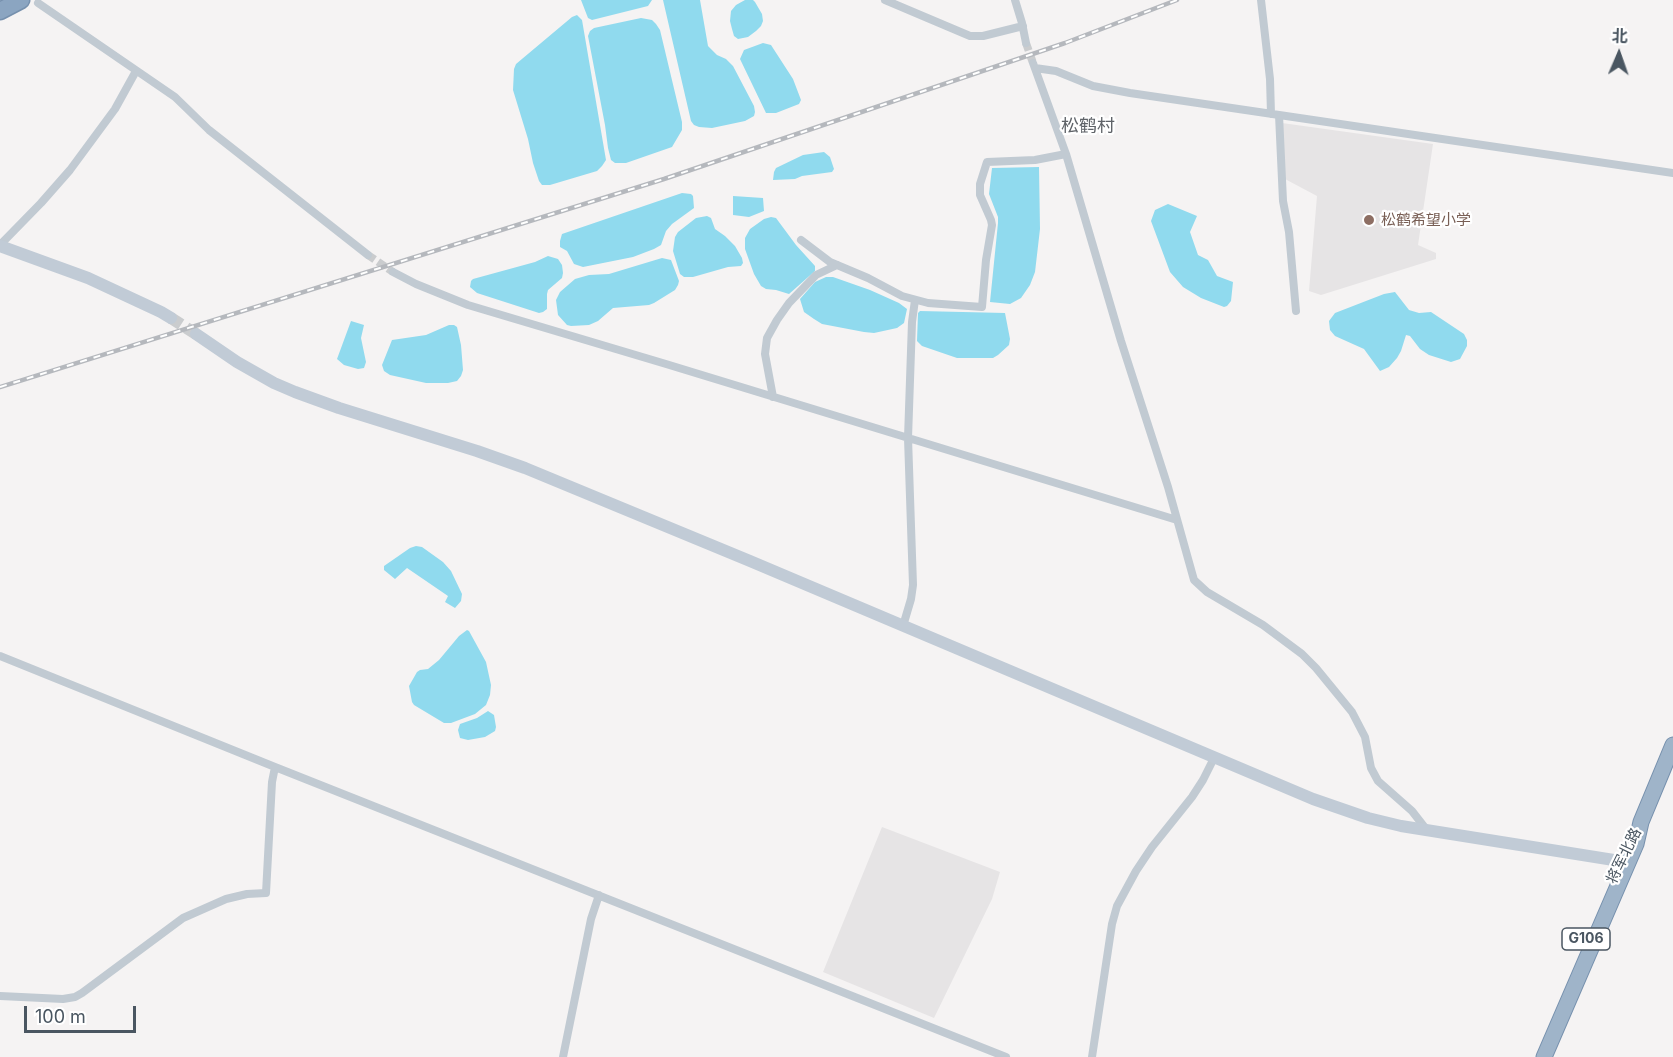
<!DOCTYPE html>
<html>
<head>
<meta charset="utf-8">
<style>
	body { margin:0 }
	#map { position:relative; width:1673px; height:1057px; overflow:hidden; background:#f5f3f3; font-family:Inter,"Noto Sans SC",sans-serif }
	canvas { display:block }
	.north { position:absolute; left:1589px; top:24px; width:60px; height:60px; -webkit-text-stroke:4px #fff; paint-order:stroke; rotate:2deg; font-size:16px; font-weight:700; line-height:24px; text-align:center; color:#4a5661 }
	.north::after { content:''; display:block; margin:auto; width:21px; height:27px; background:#4a5661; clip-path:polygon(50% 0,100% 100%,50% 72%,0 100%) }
	.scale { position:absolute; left:24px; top:1006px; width:112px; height:27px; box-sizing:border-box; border:3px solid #4a5661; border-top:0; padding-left:8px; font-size:18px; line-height:21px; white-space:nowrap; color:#4a5661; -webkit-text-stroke:4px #fff; paint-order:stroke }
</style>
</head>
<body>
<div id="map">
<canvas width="1673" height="1057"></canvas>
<div class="north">北</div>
<div class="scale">100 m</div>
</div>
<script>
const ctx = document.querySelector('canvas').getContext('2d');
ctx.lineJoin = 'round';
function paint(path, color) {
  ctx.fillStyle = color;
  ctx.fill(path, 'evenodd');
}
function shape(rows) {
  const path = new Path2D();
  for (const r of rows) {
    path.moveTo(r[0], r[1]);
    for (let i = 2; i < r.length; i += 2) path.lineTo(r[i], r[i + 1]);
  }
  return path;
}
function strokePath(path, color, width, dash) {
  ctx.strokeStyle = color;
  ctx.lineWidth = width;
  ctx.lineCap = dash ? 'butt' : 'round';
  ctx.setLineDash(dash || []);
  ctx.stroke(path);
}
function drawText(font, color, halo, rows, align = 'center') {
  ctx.font = font + ' Inter,"Noto Sans SC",sans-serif';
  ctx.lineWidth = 4.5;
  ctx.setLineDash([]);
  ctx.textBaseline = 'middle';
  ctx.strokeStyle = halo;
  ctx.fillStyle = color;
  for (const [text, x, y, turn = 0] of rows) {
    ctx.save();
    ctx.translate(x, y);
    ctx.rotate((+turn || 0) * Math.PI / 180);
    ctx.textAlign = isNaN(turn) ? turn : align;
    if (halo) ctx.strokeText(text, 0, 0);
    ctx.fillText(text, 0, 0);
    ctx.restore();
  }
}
paint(shape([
	[1282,123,1433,144,1418,245,1436,253,1436,259,1321,295,1309,291,1317,196,1285,179],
	[882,827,1000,872,992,899,934,1018,823,972]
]), '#e6e4e5');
paint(shape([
	[581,0,652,0,648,6,592,20,588,18],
	[663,0,700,0,708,46,717,55,726,59,733,66,754,106,755,112,754,116,745,121,712,128,699,127,694,125,691,121],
	[745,0,753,0,755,2,762,14,763,21,761,26,756,31,748,37,738,39,734,36,732,29,730,21,731,11,736,5],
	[577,15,582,20,606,160,602,166,597,171,550,185,542,185,539,181,533,163,528,139,513,90,514,69,516,64,572,17],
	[641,18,652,20,656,24,660,30,682,122,682,130,672,147,626,163,615,163,611,160,608,148,605,125,588,36,590,31,594,28],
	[763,43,771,45,793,79,801,100,799,104,776,113,766,113,740,59,744,50],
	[824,152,830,157,834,169,832,172,802,176,795,179,773,180,774,172,776,168,803,155],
	[1039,167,1040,229,1035,272,1030,285,1021,298,1010,304,990,302,998,223,998,217,989,194,992,168],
	[682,193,691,194,693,196,694,208,672,224,666,231,661,245,654,249,633,257,583,267,574,264,567,251,560,247,560,241,562,234],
	[733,196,763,198,764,211,749,217,733,215],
	[1168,204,1197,216,1190,232,1198,255,1208,260,1217,276,1233,282,1231,301,1227,306,1224,307,1201,298,1183,287,1170,272,1151,221,1155,210],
	[707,216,711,218,715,229,725,236,735,246,742,258,743,263,741,266,728,267,693,277,684,277,680,274,673,251,675,237,678,232,696,218],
	[771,217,776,218,796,245,815,266,815,271,789,294,776,290,766,289,761,286,754,274,745,249,745,238,750,229,764,219],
	[548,256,558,259,562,265,563,273,562,278,548,290,547,294,547,309,543,312,539,313,477,293,470,287,471,281,473,279,535,262],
	[662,258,671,260,679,281,678,285,675,290,654,303,649,305,613,308,598,321,589,325,571,326,567,325,558,315,556,300,560,292,575,279,589,275,609,274],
	[826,277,833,277,870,290,899,303,907,309,904,323,897,328,874,333,864,332,822,324,814,319,804,312,800,299,815,282],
	[1395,292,1409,310,1419,313,1431,312,1464,334,1467,340,1467,346,1460,359,1451,362,1429,355,1420,349,1410,336,1406,335,1401,351,1397,358,1389,367,1380,371,1364,349,1335,336,1330,330,1329,321,1335,313,1384,294],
	[920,311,1005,313,1010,339,1009,345,998,355,993,358,957,358,922,346,917,341,918,313],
	[351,321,364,325,361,338,366,362,364,368,358,369,344,365,337,359],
	[449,325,454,325,457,327,461,345,463,370,461,376,457,381,448,383,426,383,390,375,384,371,382,365,392,340,426,335],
	[416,546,422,547,443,562,451,571,462,594,461,601,455,608,445,602,448,596,407,568,395,579,384,570,384,566,410,548],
	[467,630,469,631,486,662,491,685,490,695,486,705,475,714,451,723,444,723,414,705,412,702,409,686,417,672,420,670,428,669,439,660,459,636],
	[488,711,494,715,496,727,495,731,485,737,468,740,460,738,458,730,460,724,477,718]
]), '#90daee');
strokePath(shape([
	[1026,43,1033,63],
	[368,255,393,272]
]), '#caccce', 8, [8, 4]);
strokePath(shape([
	[171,318,196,334]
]), '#caccce', 12, [12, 6]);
const trunk = shape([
	[1544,1057,1636,844,1641,822,1673,745]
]);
const motorway = shape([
	[0,11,21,0]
]);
strokePath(trunk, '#7690ad', 17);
strokePath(motorway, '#7690ad', 19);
strokePath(shape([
	[885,0,970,36,983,36,1023,26],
	[1015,0,1022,23,1026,43],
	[1261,0,1270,79,1271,114],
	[38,3,175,97,209,130,368,255],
	[1033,63,1066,154,1121,341,1168,487,1194,580,1207,592,1263,625,1302,654,1316,668,1352,712,1365,737,1371,768,1378,781,1412,811,1426,829],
	[1035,68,1056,71,1093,86,1130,93,1673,173],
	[1279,115,1283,201,1289,232,1296,311],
	[801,240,830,262,868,278,902,296,928,303,982,307,986,260,992,225,991,220,980,195,980,184,987,162,1035,160,1066,154],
	[0,245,41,203,70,170,115,109,136,71],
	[393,272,416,284,468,305,666,364,1177,520],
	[773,397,765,354,767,338,777,320,789,303,816,275,837,265],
	[903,626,911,599,913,585,908,438,912,322,915,300],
	[0,656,275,767,1006,1057],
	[0,996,63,999,75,997,82,993,183,918,226,899,247,894,266,893,272,782,275,767],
	[563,1057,591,919,599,895],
	[1092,1057,1112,924,1117,906,1136,871,1152,847,1192,797,1203,780,1214,758]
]), '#c1cad2', 8);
strokePath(shape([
	[0,246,88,278,161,312,171,318],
	[196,334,237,362,274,383,295,392,339,408,477,451,525,468,750,561,1313,799,1368,818,1401,826,1620,861]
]), '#c1cbd6', 12);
strokePath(trunk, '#9fb4c9', 15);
strokePath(motorway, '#8ba5c1', 16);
const rail = shape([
	[0,387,664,179,1065,43,1177,0]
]);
strokePath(rail, '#b5b8bd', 4.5);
strokePath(rail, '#fff', 2, [7]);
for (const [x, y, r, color] of [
	[1369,220,6,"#8d6e63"]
]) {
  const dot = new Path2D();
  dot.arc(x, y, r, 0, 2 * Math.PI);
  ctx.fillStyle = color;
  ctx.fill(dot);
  strokePath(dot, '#fff', 2);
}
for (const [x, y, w] of [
	[1586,939,48]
]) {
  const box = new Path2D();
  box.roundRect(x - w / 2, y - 11, w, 22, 4.5);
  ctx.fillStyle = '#fff';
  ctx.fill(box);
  strokePath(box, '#4a5661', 1.5);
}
drawText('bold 14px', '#4a5661', null, [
	["G106",1586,939]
]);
drawText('15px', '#785e54', '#fff', [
	["松鹤希望小学",1381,220]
], 'left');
drawText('15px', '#4a5661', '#fff', [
	["将军北路",1624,856,-64]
]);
drawText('18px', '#5f6368', '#fff', [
	["松鹤村",1088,127]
]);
</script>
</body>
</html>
